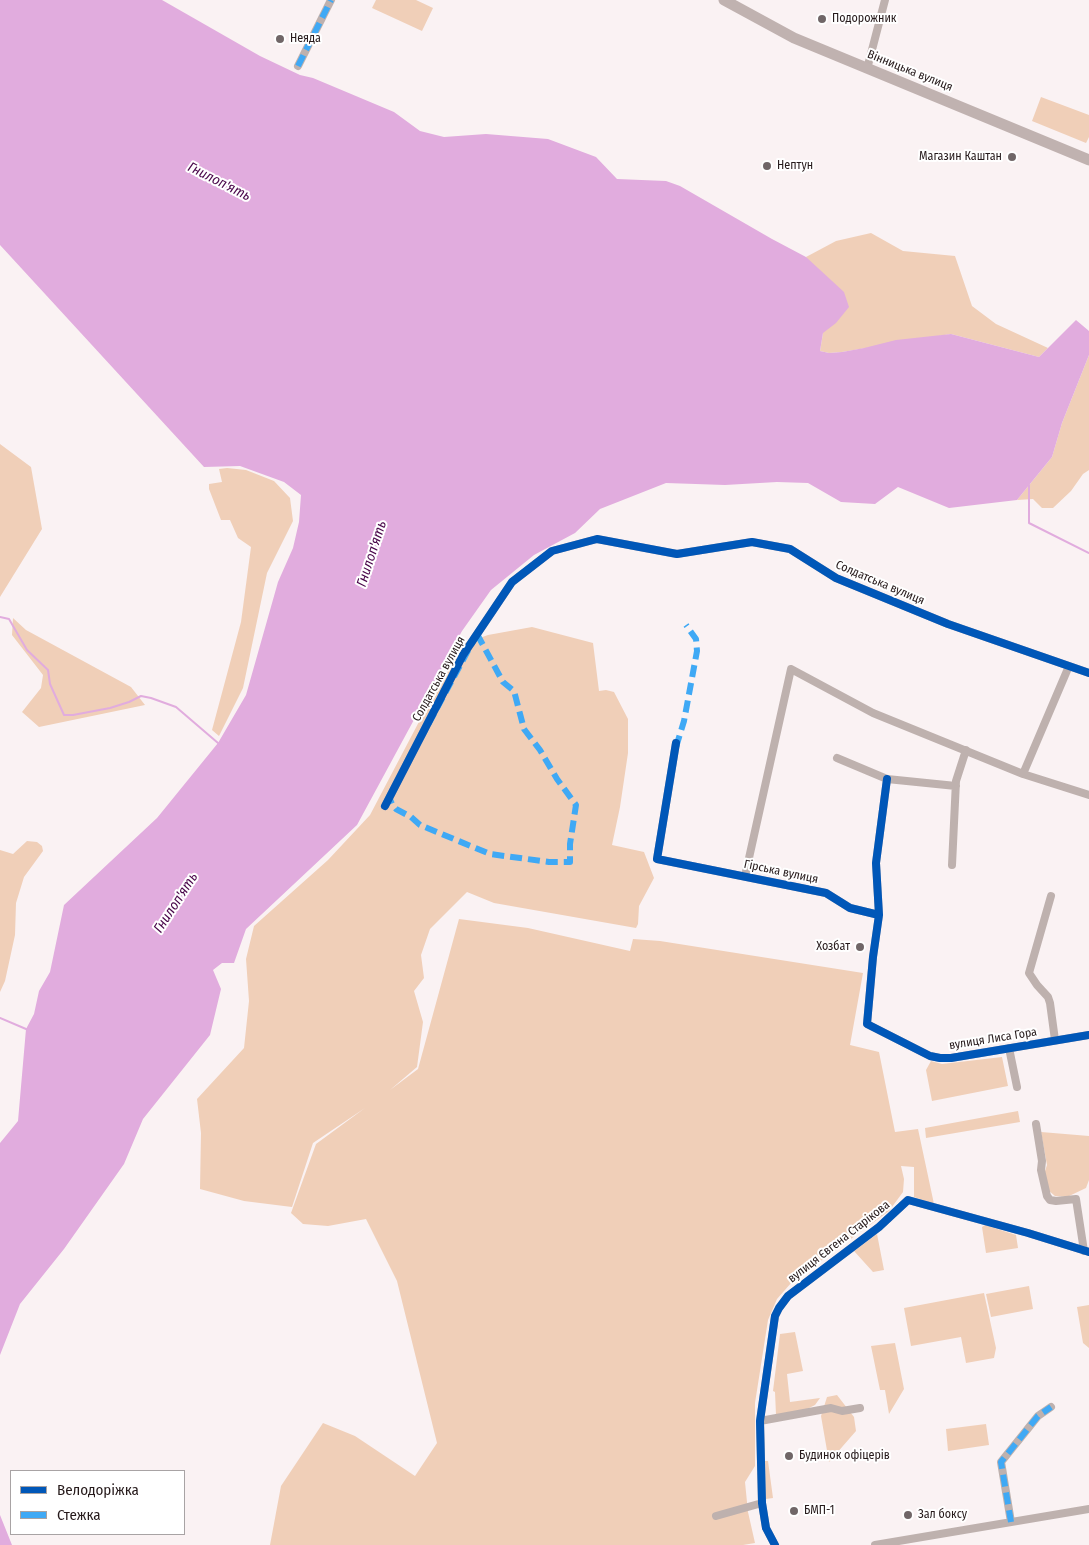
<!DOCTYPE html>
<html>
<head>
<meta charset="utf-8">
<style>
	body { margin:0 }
	#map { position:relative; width:1089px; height:1545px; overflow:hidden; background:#faf2f3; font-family:"Fira Sans Condensed",sans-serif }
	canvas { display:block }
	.legend { position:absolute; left:10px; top:1470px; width:175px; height:65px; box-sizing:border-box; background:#fff; border:1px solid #a8a3a4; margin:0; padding:6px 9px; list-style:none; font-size:15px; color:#261a1b }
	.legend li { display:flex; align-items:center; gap:10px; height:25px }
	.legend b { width:25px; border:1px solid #a8a3a4 }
</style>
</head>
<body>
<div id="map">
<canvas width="1089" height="1545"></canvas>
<ul class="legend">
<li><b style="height:6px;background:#0057b8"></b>Велодоріжка</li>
<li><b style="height:6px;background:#3fa9f5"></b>Стежка</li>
</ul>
</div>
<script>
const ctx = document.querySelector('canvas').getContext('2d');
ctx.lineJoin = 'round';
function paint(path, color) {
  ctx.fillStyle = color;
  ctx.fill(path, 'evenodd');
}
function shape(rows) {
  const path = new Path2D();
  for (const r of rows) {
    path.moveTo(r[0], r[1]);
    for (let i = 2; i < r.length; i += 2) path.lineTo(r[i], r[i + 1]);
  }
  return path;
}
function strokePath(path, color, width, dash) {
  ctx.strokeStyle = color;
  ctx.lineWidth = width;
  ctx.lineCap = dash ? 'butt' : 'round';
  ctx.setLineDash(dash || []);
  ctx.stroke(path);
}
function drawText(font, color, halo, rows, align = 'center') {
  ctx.font = font + ' "Fira Sans Condensed",sans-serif';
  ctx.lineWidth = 4;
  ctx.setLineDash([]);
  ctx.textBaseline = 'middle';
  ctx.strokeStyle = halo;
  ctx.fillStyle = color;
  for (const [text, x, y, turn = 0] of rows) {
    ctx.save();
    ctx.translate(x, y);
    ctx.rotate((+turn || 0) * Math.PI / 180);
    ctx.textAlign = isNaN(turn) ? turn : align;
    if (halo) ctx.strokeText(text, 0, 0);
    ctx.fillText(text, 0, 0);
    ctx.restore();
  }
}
paint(shape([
	[376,0,416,0,433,8,422,31,372,8],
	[1041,97,1089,115,1089,137,1086,143,1032,121],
	[871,233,903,251,955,256,972,306,996,324,1048,348,1039,357,951,334,842,352,829,353,820,351,823,333,806,257,836,241],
	[1089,355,1089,470,1083,474,1071,491,1053,508,1042,508,1033,499,1017,500,1052,457,1062,423],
	[0,444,31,467,42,529,0,597],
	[227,468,246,470,274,481,290,498,293,521,267,573,243,688,219,736,212,730,241,622,251,547,238,538,230,520,221,520,209,489,209,484,222,482,219,469],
	[13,618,26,630,131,687,145,705,39,727,22,712,41,688,43,675,12,635],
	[532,627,593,643,599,691,606,690,614,692,628,719,628,753,620,807,612,845,644,852,654,878,639,906,638,924,636,928,494,903,467,892,430,929,421,955,424,978,414,991,423,1022,417,1067,390,1090,418,1069,459,919,528,928,630,951,633,939,660,941,863,973,850,1045,879,1052,895,1132,918,1129,934,1204,914,1197,914,1167,901,1166,904,1179,903,1192,889,1211,792,1282,777,1299,768,1320,755,1403,755,1466,745,1482,748,1512,755,1543,743,1545,270,1545,281,1486,323,1423,355,1436,415,1476,437,1443,397,1281,366,1219,328,1226,303,1224,291,1213,316,1144,365,1108,313,1143,292,1207,244,1201,200,1189,201,1133,197,1099,244,1048,249,1001,246,959,254,926,328,860,370,815,432,697,463,644,488,635],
	[27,841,37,842,42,846,43,851,24,877,16,903,15,935,5,981,0,992,0,850,13,854],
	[1002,1057,1008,1086,932,1101,926,1070,931,1061,942,1064],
	[1018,1111,1020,1122,926,1138,925,1128],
	[1041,1132,1089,1136,1089,1180,1086,1188,1067,1197,1055,1196,1048,1190,1044,1174,1047,1165],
	[985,1225,1016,1235,1018,1248,986,1253,982,1227],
	[877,1234,884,1270,873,1272,854,1251],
	[1029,1286,1033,1309,991,1317,986,1294],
	[984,1293,996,1348,994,1358,966,1363,961,1337,911,1346,904,1308],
	[1089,1305,1089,1348,1083,1343,1077,1307],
	[795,1332,803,1371,787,1374,790,1402,820,1398,815,1405,803,1411,776,1415,775,1392,773,1391,780,1334],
	[895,1343,904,1389,889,1414,885,1390,880,1390,871,1346],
	[837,1395,854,1417,856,1431,829,1462,821,1416,827,1397],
	[986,1424,989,1445,948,1451,946,1429],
	[765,1461,768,1461,773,1498,766,1499]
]), '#f0cfb8');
paint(shape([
	[0,0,162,0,260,56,300,75,313,78,394,112,420,131,444,137,486,134,548,139,596,157,617,179,666,181,680,186,772,239,806,257,844,292,849,307,836,323,823,333,820,351,829,353,842,352,864,348,896,340,951,334,1039,357,1076,320,1089,331,1089,355,1062,423,1052,457,1017,500,949,508,898,487,875,504,841,502,808,483,777,482,725,485,666,483,600,509,575,533,534,555,491,590,462,631,357,825,246,929,234,963,222,963,213,970,221,989,210,1035,143,1119,124,1164,64,1249,20,1304,0,1355,0,1143,18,1121,26,1029,34,1014,39,991,50,972,64,905,157,818,218,743,246,695,278,582,293,548,299,522,301,495,284,482,240,466,204,467,0,245],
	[0,1515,12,1545,0,1545]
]), '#e1acde');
strokePath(shape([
	[1029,485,1029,523,1089,553],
	[0,617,9,619,27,650,48,670,50,684,64,715,73,715,110,708,129,702,141,696,151,698,176,707,218,743],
	[0,1018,26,1029]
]), '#e1acde', 2);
strokePath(shape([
	[298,66,331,0],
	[867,69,885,0],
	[676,743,657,859,826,893,850,908,879,915],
	[837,758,887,779,956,786],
	[1023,774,1069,666],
	[887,779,876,863,879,915,873,957,867,1024,930,1056,940,1058,951,1058,1089,1035],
	[385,806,463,655,512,582,552,551,597,539,677,554,752,542,790,549,836,578,948,624,1089,673],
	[952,865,956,781,966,750],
	[745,876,791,669,873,713,1023,774,1089,795],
	[1051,896,1029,973,1037,985,1048,997,1050,1003,1055,1040],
	[1009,1048,1017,1087],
	[1036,1124,1042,1161,1041,1170,1047,1196,1050,1200,1056,1201,1076,1199,1084,1251],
	[760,1421,831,1408,842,1411,860,1408],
	[716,1516,762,1503],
	[1011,1522,1001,1462,1038,1416,1051,1407],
	[775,1545,766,1528,762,1503,760,1421,775,1316,779,1308,788,1296,879,1227,908,1200,1028,1233,1089,1252],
	[875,1545,1089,1509]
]), '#beb1ae', 8);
strokePath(shape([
	[724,0,794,38,1089,160]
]), '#c0b2b0', 11);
strokePath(shape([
	[298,66,331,0],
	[477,634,503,682,514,691,524,729,540,750,557,779,576,805,570,844,570,862,549,862,490,854,420,825,411,817,396,809,392,804,389,797,477,634],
	[676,747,684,721,697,651,696,639,686,625],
	[1011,1522,1001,1462,1038,1416,1051,1407]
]), '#3fa9f5', 6, [12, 6]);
strokePath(shape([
	[676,743,657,859,826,893,850,908,879,915],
	[887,779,876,863,879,915,873,957,867,1024,930,1056,940,1058,951,1058,1089,1035],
	[385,806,463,655,512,582,552,551,597,539,677,554,752,542,790,549,836,578,948,624,1089,673],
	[775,1545,766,1528,762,1503,760,1421,775,1316,779,1308,788,1296,879,1227,908,1200,1028,1233,1089,1252]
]), '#0057b8', 8);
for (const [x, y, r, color] of [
	[822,19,5,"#706667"],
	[280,39,5,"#706667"],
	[1012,157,5,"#706667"],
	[767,166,5,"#706667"],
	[860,947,5,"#706667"],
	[789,1456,5,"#706667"],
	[794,1511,5,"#706667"],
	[908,1515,5,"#706667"]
]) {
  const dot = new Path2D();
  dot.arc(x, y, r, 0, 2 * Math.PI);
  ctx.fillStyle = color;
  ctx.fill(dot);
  strokePath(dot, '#fff', 2);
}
drawText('12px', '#261a1b', '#fff', [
	["Подорожник",832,19],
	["Неяда",290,39],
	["Магазин Каштан",1002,157,"right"],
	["Нептун",777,166],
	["Хозбат",850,947,"right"],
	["Будинок офіцерів",799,1456],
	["БМП-1",804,1511],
	["Зал боксу",918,1515]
], 'left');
drawText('12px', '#261a1b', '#fff', [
	["Вінницька вулиця",910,71,22],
	["Солдатська вулиця",880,583,23],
	["Солдатська вулиця",439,679,-61],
	["Гірська вулиця",781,872,12],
	["вулиця Лиса Гора",993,1039,-9],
	["вулиця Євгена Старікова",839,1242,-38]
]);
drawText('italic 14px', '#49064a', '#fff', [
	["Гнилоп'ять",219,182,27],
	["Гнилоп'ять",372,554,-72],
	["Гнилоп'ять",176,903,-57]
]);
</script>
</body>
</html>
